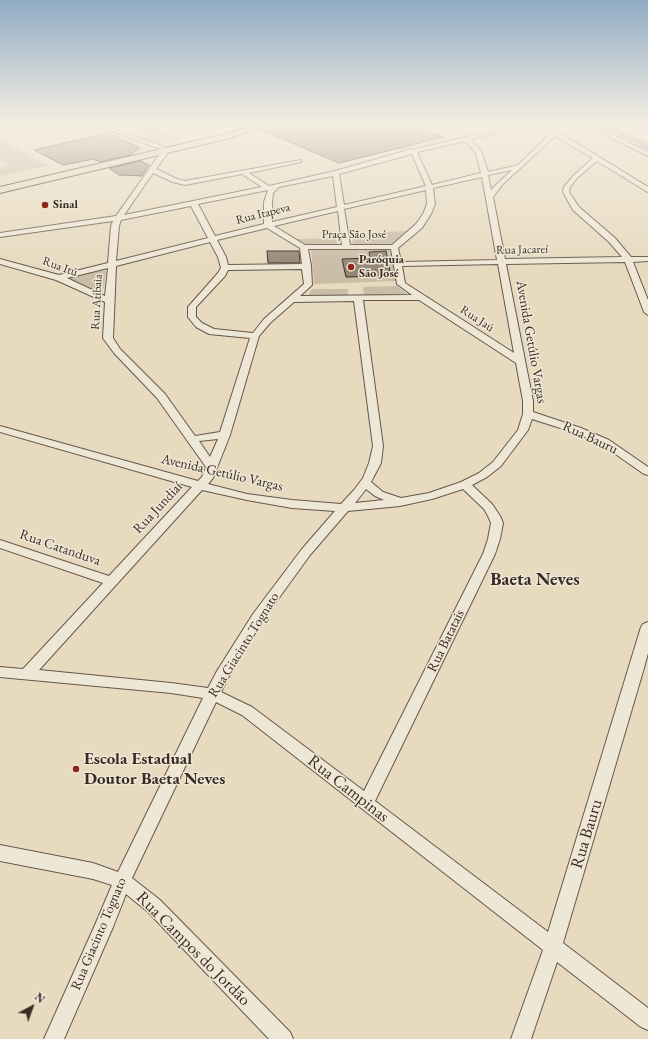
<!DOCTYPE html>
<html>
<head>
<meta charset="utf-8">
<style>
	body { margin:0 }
	#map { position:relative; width:648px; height:1039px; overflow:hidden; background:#e7dabf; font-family:"EB Garamond",serif }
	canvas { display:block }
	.north { position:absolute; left:12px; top:987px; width:40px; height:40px; -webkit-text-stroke:3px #efe7d5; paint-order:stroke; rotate:41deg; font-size:11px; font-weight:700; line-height:16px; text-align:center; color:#3a2b25 }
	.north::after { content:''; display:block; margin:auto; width:14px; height:18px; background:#3a2b25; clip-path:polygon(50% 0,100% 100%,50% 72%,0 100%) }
</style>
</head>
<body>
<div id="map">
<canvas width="648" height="1039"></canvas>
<div class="north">N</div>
</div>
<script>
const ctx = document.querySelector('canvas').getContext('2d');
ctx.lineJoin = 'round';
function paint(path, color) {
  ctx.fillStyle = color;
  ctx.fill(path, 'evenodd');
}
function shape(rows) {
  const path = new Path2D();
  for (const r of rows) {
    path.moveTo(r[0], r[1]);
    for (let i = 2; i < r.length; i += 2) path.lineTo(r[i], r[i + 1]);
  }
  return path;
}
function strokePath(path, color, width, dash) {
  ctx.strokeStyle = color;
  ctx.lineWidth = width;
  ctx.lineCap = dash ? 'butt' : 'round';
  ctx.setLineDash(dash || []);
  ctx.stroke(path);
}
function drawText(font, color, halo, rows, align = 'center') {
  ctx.font = font + ' "EB Garamond",serif';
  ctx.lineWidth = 3;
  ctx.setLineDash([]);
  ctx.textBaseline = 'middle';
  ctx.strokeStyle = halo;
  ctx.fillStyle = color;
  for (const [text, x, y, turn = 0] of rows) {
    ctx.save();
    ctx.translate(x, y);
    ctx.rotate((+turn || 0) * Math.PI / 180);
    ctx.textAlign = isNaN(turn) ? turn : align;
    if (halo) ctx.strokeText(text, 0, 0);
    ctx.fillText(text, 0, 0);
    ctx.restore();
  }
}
paint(shape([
	[151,125,183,139,162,144,128,133],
	[0,139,17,149,47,166,0,176,0,168,9,166,0,160],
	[410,231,391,246,352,246,353,238,380,236,386,232],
	[336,238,337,243,323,246,309,247,296,239],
	[311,250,390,250,397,281,314,284],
	[100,270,106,271,103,290,98,291,71,279,73,277],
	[397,286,407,294,364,296,363,287],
	[312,289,348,289,348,296,308,296]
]), '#cabca5');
paint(shape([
	[599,125,611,125,648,143,648,150,599,125]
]), '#ac9e8b');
const building = shape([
	[267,125,312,125,318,127,328,125,410,125,443,137,339,163,259,129,267,125],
	[108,133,140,148,130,155,99,162,94,159,63,165,34,150,108,133],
	[141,161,149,165,142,176,119,175,109,168,141,161],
	[267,251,299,251,300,263,268,263,267,251],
	[386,251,391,276,346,277,342,259,370,258,369,252,386,251]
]);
paint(building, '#948675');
strokePath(building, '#3a2b25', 1);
const minor = shape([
	[95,125,103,125,162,146,169,151,156,169,177,179,185,181,301,160,301,162,249,173,269,186,335,171,405,151,408,149,412,150,516,125,525,125,524,126,471,139,482,153,488,172,518,165,551,133,537,125,544,125,557,131,648,187,648,192,646,191,597,161,577,178,570,187,569,192,579,207,615,238,631,257,648,257,648,261,633,262,648,300,648,315,644,312,625,262,506,264,533,401,533,412,581,428,609,440,648,467,648,475,644,474,601,444,573,432,532,419,528,430,501,466,487,477,472,485,492,504,500,516,503,523,500,539,495,554,375,801,548,932,641,627,643,624,648,622,648,653,644,668,563,943,648,1008,648,1030,641,1027,557,962,531,1039,511,1039,543,950,242,715,216,702,132,878,160,900,290,1032,293,1039,269,1039,148,912,126,894,113,927,64,1039,44,1039,95,925,112,885,93,879,0,861,0,845,93,863,118,872,203,698,171,693,0,677,0,667,23,669,103,583,0,548,0,540,109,576,192,487,0,432,0,426,198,481,202,477,206,467,157,398,114,353,103,338,105,302,56,280,0,264,0,259,59,275,108,263,111,226,113,221,0,237,0,233,116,216,162,151,158,148,95,125],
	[555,136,593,158,573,176,564,187,563,192,573,210,609,242,622,257,505,259,493,197,503,184,555,136],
	[465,141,476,153,481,173,432,185,417,152,465,141],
	[412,154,426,186,344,205,339,174,412,154],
	[512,170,499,182,491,190,488,175,512,170],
	[153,173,173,182,185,185,242,174,262,187,124,215,153,173],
	[333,176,337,207,272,222,272,202,273,193,279,187,333,176],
	[482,177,497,260,401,262,398,248,422,228,431,214,435,204,433,188,482,177],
	[268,190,264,202,264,224,215,236,198,204,268,190],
	[426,190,427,204,423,214,416,224,392,245,350,245,344,209,426,190],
	[191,206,208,238,116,261,119,226,121,220,191,206],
	[338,211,342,245,305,245,274,226,338,211],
	[267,228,300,248,302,264,228,265,226,257,217,240,267,228],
	[210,242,218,257,221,268,218,273,188,307,188,317,196,327,209,334,250,338,220,432,195,436,165,394,120,349,113,338,116,266,210,242],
	[308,249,391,249,397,284,412,295,300,296,312,285,311,266,308,249],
	[498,264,514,353,405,283,402,266,498,264],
	[108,268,105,296,67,278,108,268],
	[302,269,304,284,264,319,253,333,214,329,202,323,196,317,196,307,225,276,228,270,302,269],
	[363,300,419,300,516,363,523,401,523,414,518,430,493,462,479,473,461,482,429,493,401,498,383,492,371,482,381,463,383,446,363,300],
	[354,301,373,446,369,463,363,478,354,490,341,504,292,500,247,494,208,484,213,478,230,435,259,336,270,323,294,302,354,301],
	[218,439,210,457,199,441,218,439],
	[366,489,375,496,384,500,355,503,366,489],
	[463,489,484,509,488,516,491,523,488,539,483,554,364,791,252,707,221,692,229,676,263,620,310,555,348,511,400,506,432,499,463,489],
	[202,490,247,500,292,508,335,511,302,549,253,614,217,671,208,688,171,683,39,670,202,490],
	[585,125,592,125,648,152,648,156,585,125]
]);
const major = shape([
	[255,125,266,125,230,138,0,193,0,187,225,134,255,125]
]);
strokePath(minor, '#65574c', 2);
strokePath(major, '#3a2b25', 2);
paint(minor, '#efe7d5');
paint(major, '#e7dabf');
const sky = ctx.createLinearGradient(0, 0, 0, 270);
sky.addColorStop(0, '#90abc3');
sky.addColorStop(0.46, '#f4eee2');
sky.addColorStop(1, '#f4eee200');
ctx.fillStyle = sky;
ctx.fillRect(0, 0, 648, 270);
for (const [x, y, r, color] of [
	[45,205,4,"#8f2418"],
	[351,267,4,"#8f2418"],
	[76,769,4,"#8f2418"]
]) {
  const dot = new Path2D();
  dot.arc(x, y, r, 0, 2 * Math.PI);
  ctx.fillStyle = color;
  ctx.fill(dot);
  strokePath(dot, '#efe7d5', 1.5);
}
drawText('bold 12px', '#3a2b25', '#efe7d5', [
	["Sinal",53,205],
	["Paróquia",359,260],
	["São José",359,274]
], 'left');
drawText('12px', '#3a2b25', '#efe7d5', [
	["Rua Itapeva",263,214,-14],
	["Praça São José",354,235],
	["Rua Jacareí",522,250,-1],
	["Rua Itú",60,267,20],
	["Rua Atibaia",97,302,-87],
	["Rua Jaú",477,319,33]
]);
drawText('14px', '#3a2b25', '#efe7d5', [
	["Avenida Getúlio Vargas",531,342,80],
	["Rua Bauru",590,438,25],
	["Avenida Getúlio Vargas",222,473,13],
	["Rua Jundiaí",158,508,-47],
	["Rua Catanduva",60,548,19],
	["Rua Batatais",446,641,-64],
	["Rua Giacinto Tognato",244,645,-58],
	["Rua Giacinto Tognato",99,934,-67]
]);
drawText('bold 17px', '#3a2b25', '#efe7d5', [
	["Escola Estadual",84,759],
	["Doutor Baeta Neves",84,779]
], 'left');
drawText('17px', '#3a2b25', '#efe7d5', [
	["Rua Campinas",348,789,38],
	["Rua Bauru",587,834,-73],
	["Rua Campos do Jordão",193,949,45]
]);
drawText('bold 18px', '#3a2b25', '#efe7d5', [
	["Baeta Neves",535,580]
]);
</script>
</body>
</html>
